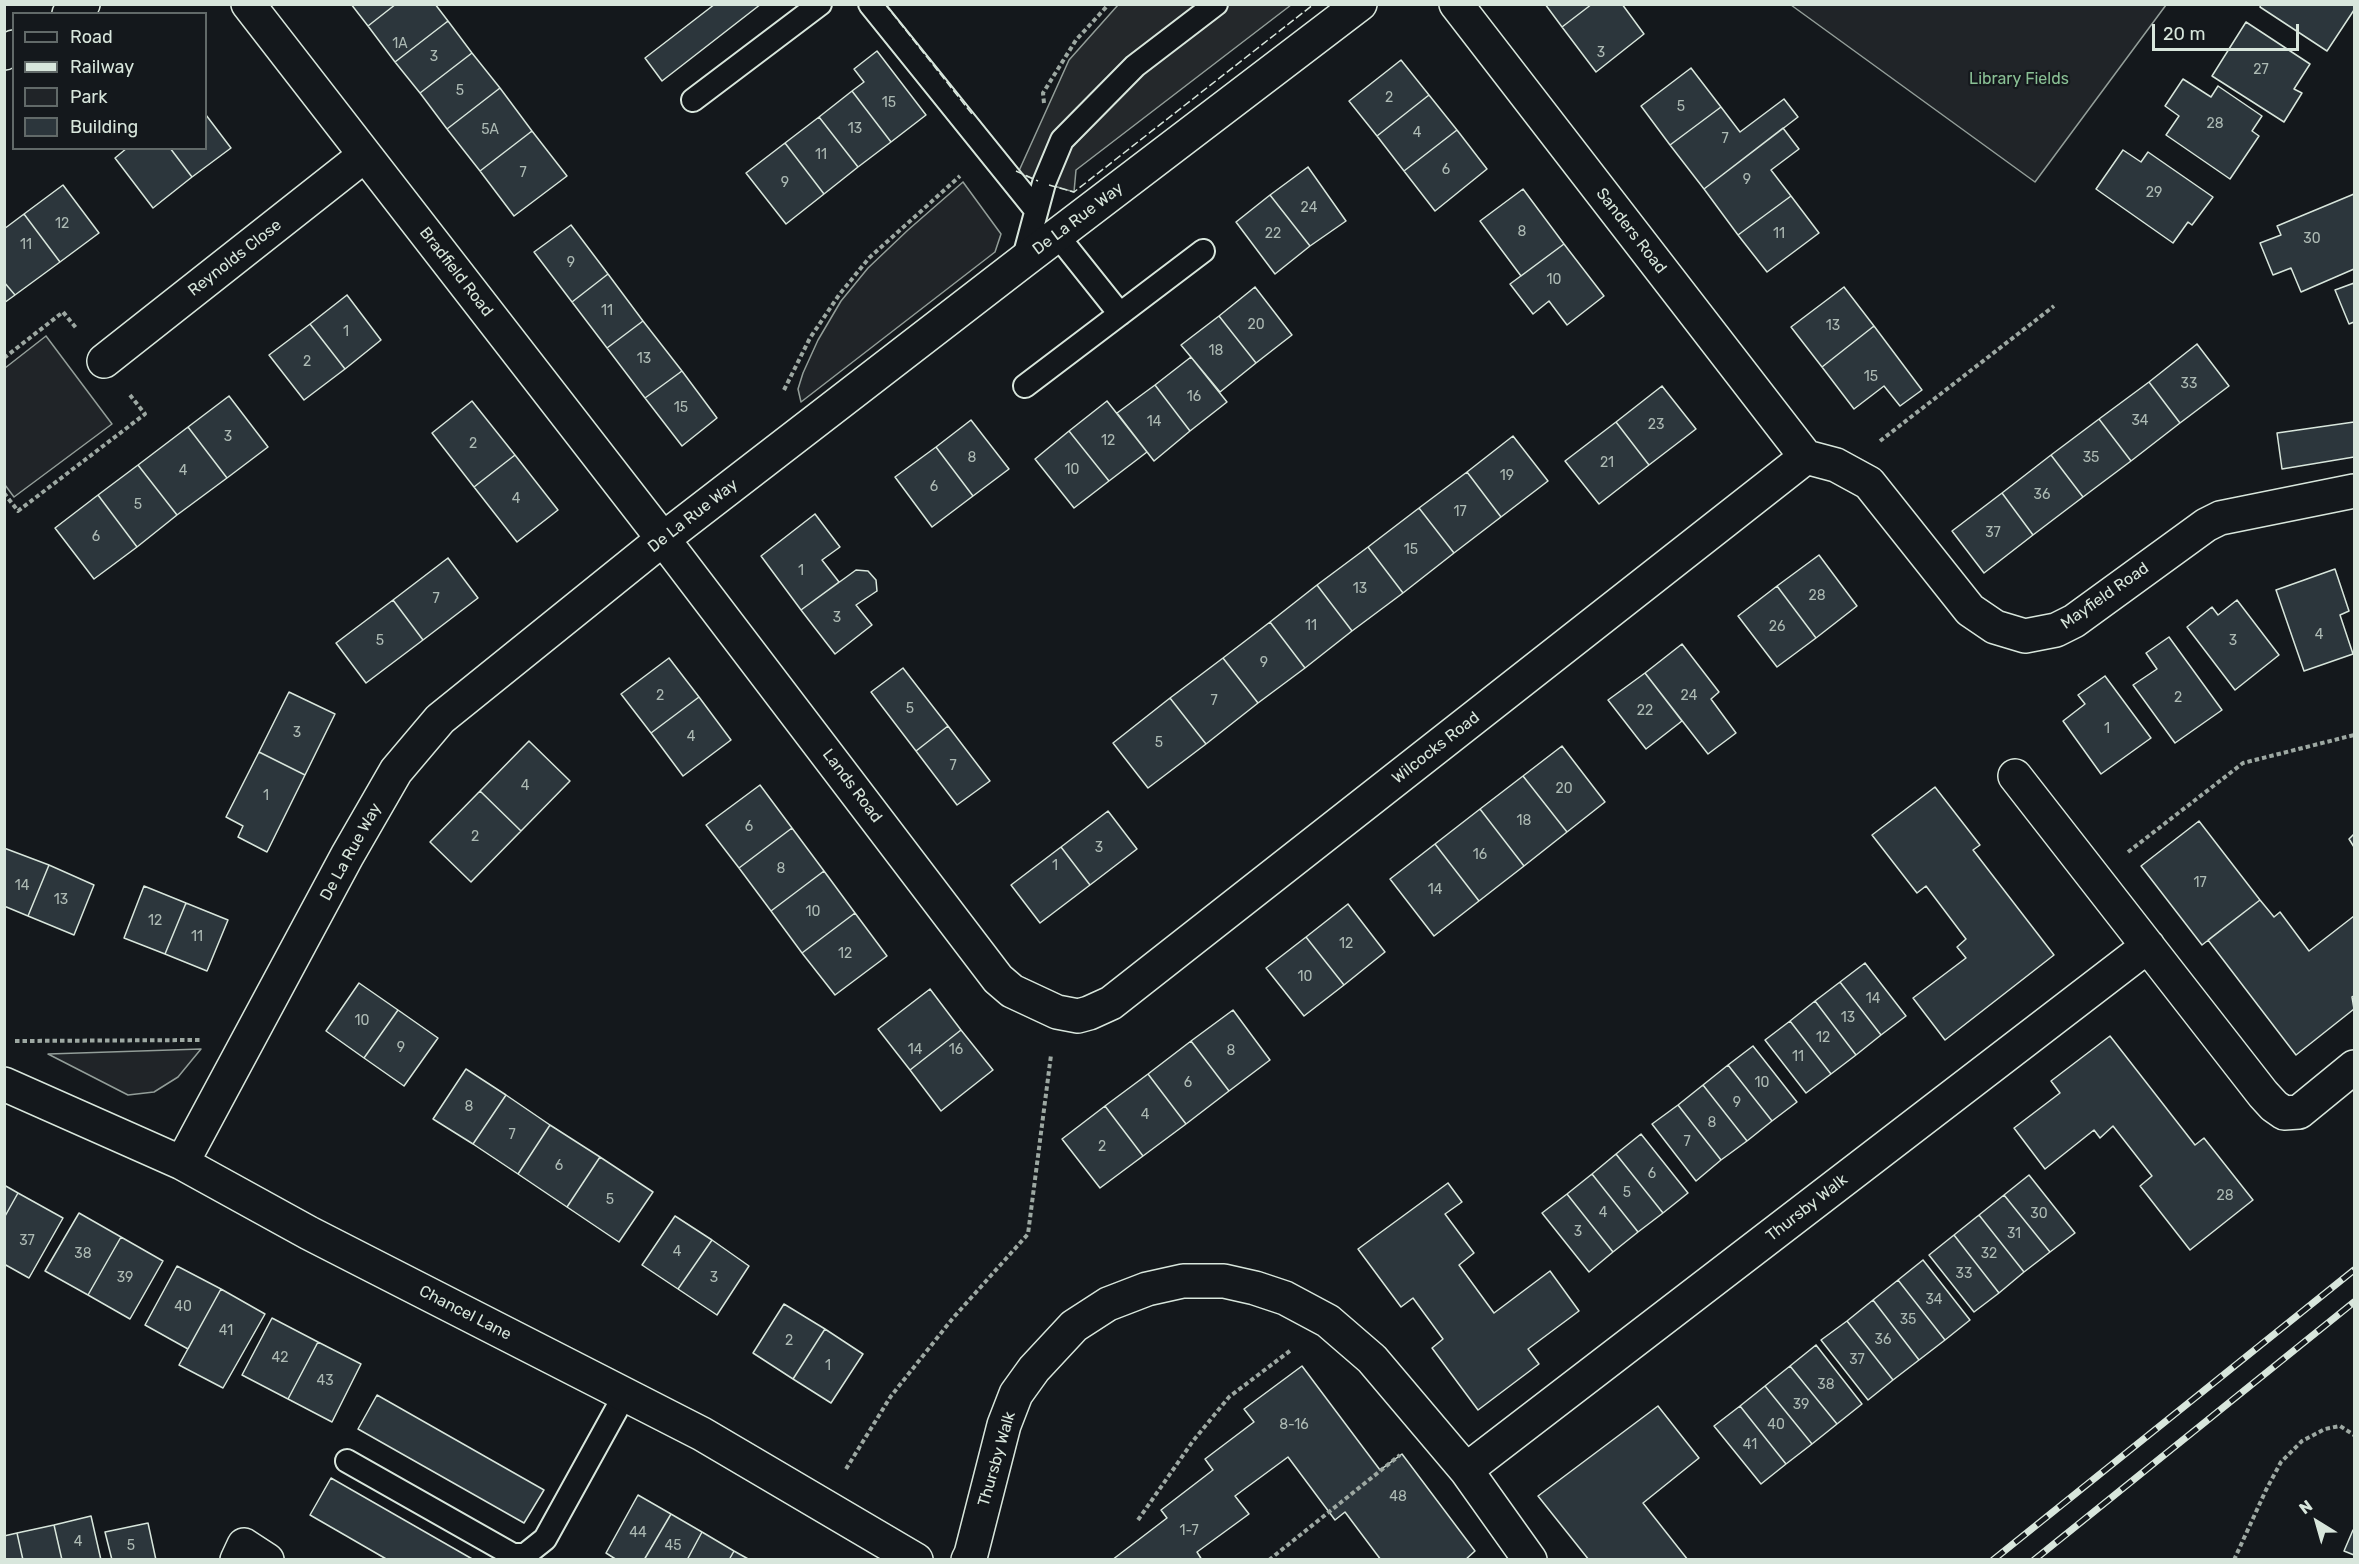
<!DOCTYPE html>
<html>
<head>
<meta charset="utf-8">
<style>
	body { margin:0 }
	#map { position:relative; width:2359px; height:1564px; overflow:hidden; background:#14181c; font-family:Rubik,sans-serif }
	canvas { display:block }
	.frame { position:absolute; inset:0; border:6px solid #d8e6dc; pointer-events:none }
	.legend { position:absolute; left:12px; top:12px; width:195px; height:138px; box-sizing:border-box; background:#14181c; border:2px solid #626a69; margin:0; padding:8px 10px; list-style:none; font-size:18px; color:#d8e6dc }
	.legend li { display:flex; align-items:center; gap:12px; height:30px }
	.legend b { width:30px; border:2px solid #626a69 }
	.north { position:absolute; left:2287px; top:1492px; width:60px; height:60px; -webkit-text-stroke:4px #14181c; paint-order:stroke; rotate:323deg; font-size:16px; font-weight:700; line-height:24px; text-align:center; color:#d8e6dc }
	.north::after { content:''; display:block; margin:auto; width:21px; height:27px; background:#d8e6dc; clip-path:polygon(50% 0,100% 100%,50% 72%,0 100%) }
	.scale { position:absolute; left:2152px; top:24px; width:147px; height:27px; box-sizing:border-box; border:3px solid #d8e6dc; border-top:0; padding-left:8px; font-size:18px; line-height:21px; white-space:nowrap; color:#d8e6dc; -webkit-text-stroke:4px #14181c; paint-order:stroke }
</style>
</head>
<body>
<div id="map">
<canvas width="2359" height="1564"></canvas>
<div class="frame"></div>
<ul class="legend">
<li><b style="height:8px;background:#14181c"></b>Road</li>
<li><b style="height:8px;background:#d8e6dc"></b>Railway</li>
<li><b style="height:16px;background:#202428"></b>Park</li>
<li><b style="height:16px;background:#2c363c"></b>Building</li>
</ul>
<div class="north">N</div>
<div class="scale">20 m</div>
</div>
<script>
const ctx = document.querySelector('canvas').getContext('2d');
ctx.lineJoin = 'round';
function paint(path, color) {
  ctx.fillStyle = color;
  ctx.fill(path, 'evenodd');
}
function shape(rows) {
  const path = new Path2D();
  for (const r of rows) {
    path.moveTo(r[0], r[1]);
    for (let i = 2; i < r.length; i += 2) path.lineTo(r[i], r[i + 1]);
  }
  return path;
}
function strokePath(path, color, width, dash) {
  ctx.strokeStyle = color;
  ctx.lineWidth = width;
  ctx.lineCap = dash ? 'butt' : 'round';
  ctx.setLineDash(dash || []);
  ctx.stroke(path);
}
function drawText(font, color, halo, rows, align = 'center') {
  ctx.font = font + ' Rubik,sans-serif';
  ctx.lineWidth = 4.5;
  ctx.setLineDash([]);
  ctx.textBaseline = 'middle';
  ctx.strokeStyle = halo;
  ctx.fillStyle = color;
  for (const [text, x, y, turn = 0] of rows) {
    ctx.save();
    ctx.translate(x, y);
    ctx.rotate((+turn || 0) * Math.PI / 180);
    ctx.textAlign = isNaN(turn) ? turn : align;
    if (halo) ctx.strokeText(text, 0, 0);
    ctx.fillText(text, 0, 0);
    ctx.restore();
  }
}
const green = shape([
	[1791,5,2166,5,2035,182,1791,5],
	[963,182,1001,234,995,252,801,402,798,389,803,373,818,340,841,301,868,268,908,230,963,182],
	[46,336,112,424,14,497,5,485,5,368,46,336],
	[201,1049,178,1077,154,1092,128,1095,48,1054,201,1049]
]);
paint(green, '#202428');
strokePath(green, '#939e99', 1.5);
const parking = shape([
	[1118,5,1291,5,1076,170,1074,192,1044,183,1018,173,1069,60,1118,5]
]);
paint(parking, '#24282b');
strokePath(parking, '#939e99', 1.5);
const building = shape([
	[351,4,396,4,368,26,351,4],
	[396,4,435,4,448,21,395,62,368,26,396,4],
	[715,4,761,4,662,81,645,58,715,4],
	[1545,4,1592,4,1562,27,1545,4],
	[1592,4,1622,4,1644,34,1596,72,1562,27,1592,4],
	[2261,4,2354,4,2354,10,2327,51,2260,7,2261,4],
	[448,21,472,53,420,93,395,62,448,21],
	[2246,22,2310,64,2294,89,2302,93,2284,122,2212,76,2246,22],
	[877,51,926,115,891,142,852,91,864,82,854,69,877,51],
	[472,53,500,88,447,129,420,93,472,53],
	[1401,60,1429,95,1377,136,1349,101,1401,60],
	[1691,68,1721,107,1670,145,1641,106,1691,68],
	[2183,79,2211,97,2218,86,2262,116,2252,131,2259,136,2230,179,2166,135,2179,116,2165,106,2183,79],
	[500,88,532,131,480,171,447,129,500,88],
	[852,91,891,142,858,167,819,117,852,91],
	[1429,95,1457,130,1404,171,1377,136,1429,95],
	[1784,99,1798,117,1704,189,1670,145,1721,107,1740,132,1784,99],
	[206,115,231,148,192,177,170,148,206,148,206,115],
	[819,117,858,167,824,194,785,143,819,117],
	[1783,128,1799,149,1771,170,1791,196,1738,235,1704,189,1783,128],
	[1457,130,1487,169,1435,211,1404,171,1457,130],
	[532,131,567,176,514,216,480,171,532,131],
	[785,143,824,194,786,224,746,173,785,143],
	[127,148,170,148,192,177,153,208,115,158,127,148],
	[2123,150,2141,162,2148,152,2213,197,2192,225,2188,222,2173,243,2096,189,2123,150],
	[1308,167,1346,221,1310,246,1270,195,1308,167],
	[63,185,99,233,60,262,24,214,63,185],
	[1523,189,1564,244,1521,276,1480,221,1523,189],
	[2354,194,2354,269,2301,292,2291,268,2273,275,2260,243,2281,235,2277,226,2354,194],
	[1270,195,1310,246,1275,274,1236,222,1270,195],
	[1791,196,1819,233,1767,272,1738,235,1791,196],
	[24,214,60,262,15,295,4,282,4,229,24,214],
	[571,225,608,274,572,302,534,252,571,225],
	[1564,244,1604,296,1567,325,1549,301,1533,314,1510,284,1564,244],
	[608,274,643,321,607,348,572,302,608,274],
	[4,282,15,295,4,303,4,282],
	[2354,283,2354,322,2349,324,2335,290,2354,283],
	[1255,287,1292,335,1256,363,1219,316,1255,287],
	[1844,287,1874,326,1822,367,1791,327,1844,287],
	[347,295,381,340,345,369,310,324,347,295],
	[1219,316,1256,363,1220,392,1181,345,1219,316],
	[643,321,682,371,645,398,607,348,643,321],
	[310,324,345,369,304,400,269,355,310,324],
	[1874,326,1922,390,1900,406,1884,386,1854,409,1822,367,1874,326],
	[2197,344,2229,386,2180,423,2149,382,2197,344],
	[1191,357,1227,402,1190,431,1155,385,1191,357],
	[682,371,717,418,682,446,645,398,682,371],
	[2149,382,2180,423,2131,461,2099,419,2149,382],
	[1155,385,1190,431,1154,461,1117,413,1155,385],
	[1662,386,1696,429,1649,465,1616,422,1662,386],
	[229,396,268,447,227,478,188,427,229,396],
	[472,401,515,455,474,487,432,433,472,401],
	[1107,401,1147,452,1109,481,1069,431,1107,401],
	[2099,419,2131,461,2083,497,2051,455,2099,419],
	[971,420,1009,469,973,496,936,447,971,420],
	[1616,422,1649,465,1599,504,1565,461,1616,422],
	[2354,422,2354,457,2282,469,2277,433,2354,422],
	[188,427,227,478,177,515,138,465,188,427],
	[1069,431,1109,481,1074,508,1035,459,1069,431],
	[1513,436,1548,481,1501,517,1467,472,1513,436],
	[936,447,973,496,932,527,895,477,936,447],
	[515,455,558,510,517,542,474,487,515,455],
	[2051,455,2083,497,2033,535,2002,493,2051,455],
	[138,465,177,515,137,547,98,495,138,465],
	[1467,472,1501,517,1454,553,1419,508,1467,472],
	[2002,493,2033,535,1984,573,1952,531,2002,493],
	[98,495,137,547,94,579,55,528,98,495],
	[1419,508,1454,553,1403,593,1368,547,1419,508],
	[815,514,840,547,822,560,839,582,801,610,761,556,815,514],
	[1368,547,1403,593,1352,631,1317,585,1368,547],
	[1819,555,1857,606,1816,638,1777,586,1819,555],
	[448,558,478,598,423,640,393,600,448,558],
	[2335,569,2349,611,2340,615,2353,654,2304,671,2276,590,2335,569],
	[856,570,868,571,876,580,877,591,856,605,872,625,835,654,801,610,856,570],
	[1317,585,1352,631,1305,668,1270,622,1317,585],
	[1777,586,1816,638,1777,667,1738,616,1777,586],
	[393,600,423,640,366,683,336,643,393,600],
	[2237,600,2279,655,2235,690,2187,627,2212,607,2218,615,2237,600],
	[1270,622,1305,668,1258,703,1223,658,1270,622],
	[2169,637,2222,710,2175,743,2133,685,2157,669,2146,653,2169,637],
	[1682,644,1719,692,1711,699,1736,733,1708,754,1645,673,1682,644],
	[669,658,699,697,651,733,621,694,669,658],
	[1223,658,1258,703,1206,744,1170,698,1223,658],
	[903,668,948,726,916,751,871,692,903,668],
	[1645,673,1682,721,1646,749,1608,700,1645,673],
	[2105,676,2151,738,2101,774,2063,721,2085,704,2078,695,2105,676],
	[289,692,335,714,305,775,259,752,289,692],
	[699,697,731,740,683,776,651,733,699,697],
	[1170,698,1206,744,1148,788,1113,743,1170,698],
	[948,726,990,781,957,805,916,751,948,726],
	[529,741,570,781,521,831,480,791,529,741],
	[1562,746,1605,802,1567,832,1523,776,1562,746],
	[259,752,305,775,267,852,238,837,243,826,226,817,259,752],
	[1523,776,1567,832,1524,866,1480,809,1523,776],
	[760,785,792,828,739,868,706,825,760,785],
	[1935,787,1980,845,1973,850,2054,955,1945,1040,1913,998,1966,958,1957,947,1966,939,1926,886,1917,893,1872,835,1935,787],
	[480,791,521,831,471,882,430,842,480,791],
	[1480,809,1524,866,1479,901,1435,844,1480,809],
	[1108,811,1137,849,1090,885,1061,847,1108,811],
	[2199,821,2260,900,2202,945,2141,866,2199,821],
	[792,828,824,871,771,911,739,868,792,828],
	[2354,834,2354,847,2349,839,2354,834],
	[1435,844,1479,901,1434,936,1390,879,1435,844],
	[1061,847,1090,885,1040,923,1011,885,1061,847],
	[4,848,49,865,28,916,4,906,4,848],
	[49,865,94,885,74,935,28,916,49,865],
	[824,871,855,913,802,953,771,911,824,871],
	[144,886,186,903,165,954,124,938,144,886],
	[2260,900,2274,917,2280,912,2309,951,2354,916,2354,996,2352,997,2354,1009,2296,1055,2208,940,2260,900],
	[186,903,228,920,207,971,165,954,186,903],
	[1348,904,1385,952,1344,985,1306,937,1348,904],
	[855,913,887,956,835,995,802,953,855,913],
	[1306,937,1344,985,1304,1016,1266,968,1306,937],
	[1865,963,1906,1016,1881,1035,1840,982,1865,963],
	[1840,982,1881,1035,1856,1055,1815,1001,1840,982],
	[359,983,398,1010,364,1058,326,1031,359,983],
	[930,989,961,1030,910,1070,878,1029,930,989],
	[1815,1001,1856,1055,1831,1074,1790,1021,1815,1001],
	[398,1010,438,1038,404,1086,364,1058,398,1010],
	[1233,1010,1270,1060,1229,1091,1191,1041,1233,1010],
	[1790,1021,1831,1074,1806,1093,1765,1040,1790,1021],
	[961,1030,993,1070,941,1111,910,1070,961,1030],
	[2110,1036,2195,1145,2204,1138,2253,1200,2190,1250,2140,1186,2152,1176,2113,1126,2100,1138,2094,1130,2045,1169,2014,1128,2060,1093,2051,1081,2110,1036],
	[1191,1041,1229,1091,1186,1124,1148,1074,1191,1041],
	[1753,1046,1797,1102,1772,1121,1728,1065,1753,1046],
	[1728,1065,1772,1121,1747,1141,1703,1085,1728,1065],
	[466,1069,506,1095,473,1144,433,1119,466,1069],
	[1148,1074,1186,1124,1143,1156,1105,1106,1148,1074],
	[1703,1085,1747,1141,1721,1160,1678,1105,1703,1085],
	[506,1095,550,1125,518,1174,473,1144,506,1095],
	[1678,1105,1721,1160,1696,1181,1652,1124,1678,1105],
	[1105,1106,1143,1156,1100,1188,1062,1139,1105,1106],
	[550,1125,600,1157,567,1207,518,1174,550,1125],
	[1641,1134,1688,1193,1663,1213,1616,1154,1641,1134],
	[1616,1154,1663,1213,1638,1232,1592,1174,1616,1154],
	[600,1157,653,1192,619,1242,567,1207,600,1157],
	[1592,1174,1638,1232,1613,1252,1567,1194,1592,1174],
	[2029,1175,2075,1233,2050,1252,2004,1195,2029,1175],
	[1448,1183,1462,1202,1445,1214,1474,1253,1459,1265,1494,1313,1550,1271,1579,1311,1528,1349,1539,1364,1478,1410,1432,1348,1443,1339,1413,1298,1401,1307,1358,1249,1448,1183],
	[4,1185,18,1193,4,1218,4,1185],
	[18,1193,63,1218,29,1278,4,1264,4,1218,18,1193],
	[1567,1194,1613,1252,1589,1272,1542,1213,1567,1194],
	[2004,1195,2050,1252,2024,1272,1979,1215,2004,1195],
	[79,1213,121,1237,88,1295,45,1271,79,1213],
	[1979,1215,2024,1272,1999,1293,1954,1235,1979,1215],
	[675,1216,712,1240,678,1289,642,1265,675,1216],
	[1954,1235,1999,1293,1974,1312,1929,1255,1954,1235],
	[121,1237,163,1261,130,1319,88,1295,121,1237],
	[712,1240,749,1266,717,1315,678,1289,712,1240],
	[1923,1260,1970,1320,1945,1340,1898,1280,1923,1260],
	[177,1266,221,1289,188,1349,145,1325,177,1266],
	[1898,1280,1945,1340,1919,1360,1873,1300,1898,1280],
	[221,1289,265,1314,223,1388,179,1365,221,1289],
	[1873,1300,1919,1360,1893,1380,1847,1321,1873,1300],
	[784,1304,825,1329,793,1379,753,1353,784,1304],
	[272,1318,318,1342,288,1399,242,1375,272,1318],
	[1847,1321,1893,1380,1868,1400,1821,1340,1847,1321],
	[825,1329,863,1354,831,1403,793,1379,825,1329],
	[318,1342,361,1364,332,1422,288,1399,318,1342],
	[1816,1345,1862,1404,1837,1424,1790,1366,1816,1345],
	[1302,1366,1380,1470,1402,1454,1475,1551,1465,1560,1381,1560,1345,1512,1335,1520,1288,1457,1235,1496,1249,1514,1197,1552,1202,1560,1112,1560,1167,1518,1161,1510,1213,1470,1205,1459,1254,1422,1244,1409,1302,1366],
	[1790,1366,1837,1424,1812,1444,1765,1386,1790,1366],
	[1765,1386,1812,1444,1786,1464,1740,1406,1765,1386],
	[377,1395,544,1490,524,1523,358,1429,377,1395],
	[1658,1406,1699,1458,1643,1503,1688,1560,1589,1560,1538,1496,1658,1406],
	[1740,1406,1786,1464,1761,1484,1714,1426,1740,1406],
	[331,1478,474,1560,388,1560,310,1515,331,1478],
	[638,1495,671,1514,644,1560,617,1560,606,1553,638,1495],
	[671,1514,702,1532,687,1560,644,1560,671,1514],
	[91,1516,101,1560,62,1560,54,1525,91,1516],
	[148,1523,156,1560,112,1560,105,1532,148,1523],
	[54,1525,62,1560,23,1560,17,1533,54,1525],
	[2353,1530,2354,1531,2354,1555,2344,1551,2353,1530],
	[702,1532,734,1551,729,1560,687,1560,702,1532],
	[17,1533,23,1560,4,1560,4,1536,17,1533],
	[734,1551,750,1560,729,1560,734,1551]
]);
paint(building, '#2c363c');
strokePath(building, '#d8e6dc', 1.5);
const lane = shape([
	[870,4,1036,210],
	[693,100,820,4],
	[1057,235,1120,314],
	[1023,261,1044,183,1062,140,1135,66,1216,4],
	[1025,386,1203,251],
	[347,1461,513,1555,525,1555,545,1539,624,1396]
]);
const street = shape([
	[248,4,663,539,998,979,1012,991,1057,1012,1078,1016,1089,1013,1111,1003,1806,457],
	[1456,4,1806,457],
	[104,361,365,155],
	[1806,457,1836,465,1869,483,1970,610,1995,627,2025,636,2056,630,2074,621,2206,525,2220,518,2354,491],
	[2015,776,2263,1094,2274,1106,2284,1113,2299,1112,2354,1067],
	[4,1084,182,1163,309,1233,702,1434,916,1560],
	[182,1163,347,856,396,771,440,719,663,539,1023,261,1360,4],
	[1466,1470,2148,946],
	[237,1560,244,1545,267,1560],
	[968,1560,971,1554,1004,1425,1016,1394,1034,1369,1074,1326,1108,1304,1147,1289,1183,1281,1224,1281,1255,1288,1285,1298,1328,1321,1372,1359,1466,1470,1530,1560]
]);
const secondary = shape([
	[69,14,83,4],
	[4,53,14,47]
]);
strokePath(lane, '#d8e6dc', 26);
strokePath(street, '#d8e6dc', 36);
strokePath(secondary, '#d8e6dc', 36);
strokePath(shape([
	[1044,103,1043,93,1076,40,1109,4],
	[4,358,63,312,77,329],
	[784,390,810,338,839,295,869,258,960,176],
	[1880,441,2054,306],
	[4,493,18,511,145,414,130,395],
	[2128,852,2243,763,2354,735],
	[15,1041,200,1040],
	[846,1469,891,1396,953,1318,1028,1234,1051,1055],
	[1138,1520,1193,1441,1229,1397,1291,1350],
	[1269,1560,1400,1455],
	[2234,1560,2266,1490,2281,1462,2302,1441,2325,1429,2340,1426,2354,1435]
]), '#9da8a2', 4, [4.5, 3]);
strokePath(lane, '#14181c', 22);
strokePath(street, '#14181c', 33);
strokePath(secondary, '#14181c', 33);
const rail = shape([
	[1993,1560,2354,1270],
	[2034,1560,2354,1302]
]);
strokePath(rail, '#d8e6dc', 7);
strokePath(rail, '#14181c', 4.5, [14]);
strokePath(shape([
	[885,4,972,114],
	[1016,171,1038,181],
	[1049,185,1074,192,1314,4]
]), '#d8e6dc', 1.5, [8, 3]);
drawText('14px', '#adbab4', null, [
	["1A",400,44],
	["3",1601,53],
	["3",434,57],
	["27",2261,70],
	["5",460,91],
	["2",1389,98],
	["15",889,103],
	["5",1681,107],
	["28",2215,124],
	["13",855,129],
	["5A",490,130],
	["4",1417,133],
	["7",1725,139],
	["11",821,155],
	["6",1446,170],
	["7",523,173],
	["9",1747,180],
	["9",785,183],
	["29",2154,193],
	["24",1309,208],
	["12",62,224],
	["8",1522,232],
	["22",1273,234],
	["11",1779,234],
	["30",2312,239],
	["11",26,245],
	["9",571,263],
	["10",1554,280],
	["11",607,311],
	["20",1256,325],
	["13",1833,326],
	["1",346,332],
	["18",1216,351],
	["13",644,359],
	["2",307,362],
	["15",1871,377],
	["33",2189,384],
	["16",1194,397],
	["15",681,408],
	["34",2140,421],
	["14",1154,422],
	["23",1656,425],
	["3",228,437],
	["12",1108,441],
	["2",473,444],
	["8",972,458],
	["35",2091,458],
	["21",1607,463],
	["10",1072,470],
	["4",183,471],
	["19",1507,476],
	["6",934,487],
	["36",2042,495],
	["4",516,499],
	["5",138,505],
	["17",1460,512],
	["37",1993,533],
	["6",96,537],
	["15",1411,550],
	["1",801,571],
	["13",1360,589],
	["28",1817,596],
	["7",436,599],
	["3",837,618],
	["11",1311,626],
	["26",1777,627],
	["4",2319,635],
	["5",380,641],
	["3",2233,641],
	["9",1264,663],
	["2",660,696],
	["24",1689,696],
	["2",2178,698],
	["7",1214,701],
	["5",910,709],
	["22",1645,711],
	["1",2107,729],
	["3",297,733],
	["4",691,737],
	["5",1159,743],
	["7",953,766],
	["4",525,786],
	["20",1564,789],
	["1",266,796],
	["18",1524,821],
	["6",749,827],
	["2",475,837],
	["3",1099,848],
	["16",1480,855],
	["1",1055,866],
	["8",781,869],
	["17",2200,883],
	["14",22,886],
	["14",1435,890],
	["13",61,900],
	["10",813,912],
	["12",155,921],
	["11",197,937],
	["12",1346,944],
	["12",845,954],
	["10",1305,977],
	["14",1873,999],
	["13",1848,1018],
	["10",362,1021],
	["12",1823,1038],
	["9",401,1048],
	["14",915,1050],
	["16",956,1050],
	["8",1231,1051],
	["11",1798,1057],
	["6",1188,1083],
	["10",1762,1083],
	["9",1737,1103],
	["8",469,1107],
	["4",1145,1115],
	["8",1712,1123],
	["7",512,1135],
	["7",1687,1142],
	["2",1102,1147],
	["6",559,1166],
	["6",1652,1174],
	["5",1627,1193],
	["28",2225,1196],
	["5",610,1200],
	["4",1603,1213],
	["30",2039,1214],
	["3",1578,1232],
	["31",2014,1234],
	["37",27,1241],
	["4",677,1252],
	["38",83,1254],
	["32",1989,1254],
	["33",1964,1274],
	["39",125,1278],
	["3",714,1278],
	["34",1934,1300],
	["40",183,1307],
	["35",1908,1320],
	["41",226,1331],
	["36",1883,1340],
	["2",789,1341],
	["42",280,1358],
	["37",1857,1360],
	["1",828,1366],
	["43",325,1381],
	["38",1826,1385],
	["39",1801,1405],
	["8-16",1294,1425],
	["40",1776,1425],
	["41",1750,1445],
	["48",1398,1497],
	["1-7",1189,1531],
	["44",638,1533],
	["4",78,1542],
	["5",131,1546],
	["45",673,1546]
]);
drawText('16px', '#8ac095', '#14181c', [
	["Library Fields",2019,79]
]);
drawText('16px', '#d8e6dc', '#14181c', [
	["De La Rue Way",1078,219,-37],
	["Sanders Road",1631,231,52],
	["Reynolds Close",235,258,-38],
	["Bradfield Road",456,272,52],
	["De La Rue Way",693,516,-38],
	["Mayfield Road",2105,596,-35],
	["Wilcocks Road",1436,748,-38],
	["Lands Road",852,786,53],
	["De La Rue Way",351,852,-61],
	["Thursby Walk",1807,1208,-38],
	["Chancel Lane",465,1313,27],
	["Thursby Walk",997,1459,-74]
]);
</script>
</body>
</html>
